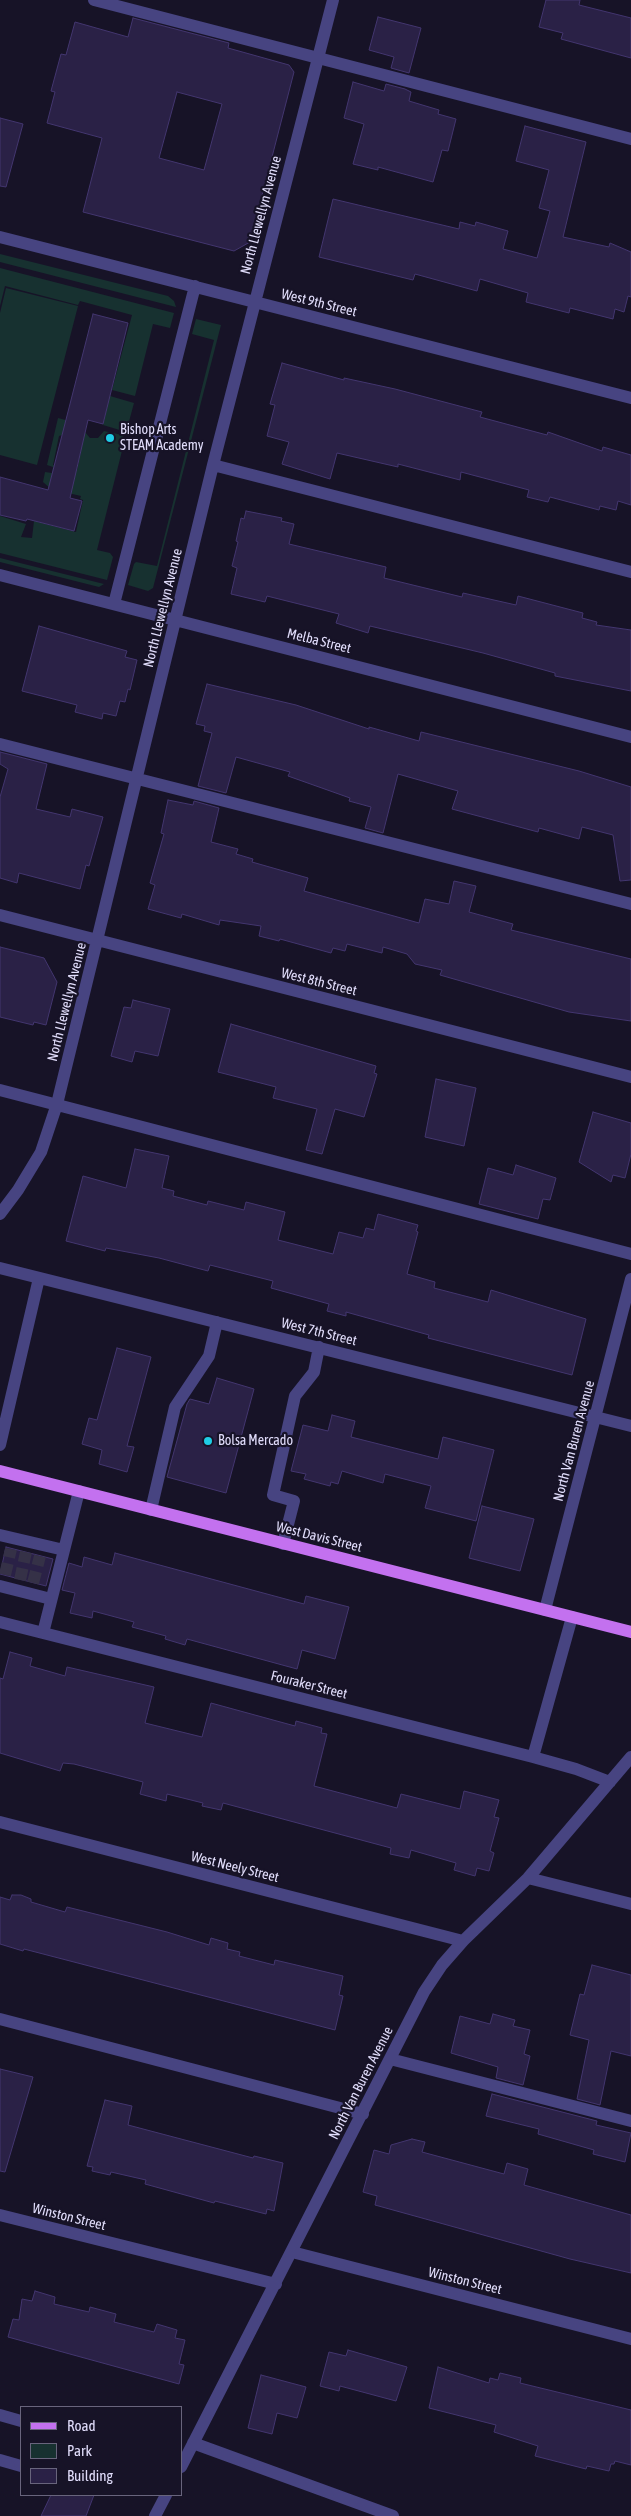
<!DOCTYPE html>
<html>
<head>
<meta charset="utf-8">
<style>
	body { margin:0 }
	#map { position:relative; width:631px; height:2516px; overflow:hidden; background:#171327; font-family:"Asap Condensed",sans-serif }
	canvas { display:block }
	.legend { position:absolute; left:20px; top:2406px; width:162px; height:90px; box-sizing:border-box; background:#171327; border:1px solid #68647c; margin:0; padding:6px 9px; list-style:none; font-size:15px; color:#e1ddfb }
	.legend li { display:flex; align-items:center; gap:10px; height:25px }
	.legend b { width:25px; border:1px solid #68647c }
</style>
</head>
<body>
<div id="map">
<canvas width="631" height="2516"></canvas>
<ul class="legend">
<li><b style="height:6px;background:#c371ef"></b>Road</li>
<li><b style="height:14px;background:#173130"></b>Park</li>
<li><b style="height:14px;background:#2a2146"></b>Building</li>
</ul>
</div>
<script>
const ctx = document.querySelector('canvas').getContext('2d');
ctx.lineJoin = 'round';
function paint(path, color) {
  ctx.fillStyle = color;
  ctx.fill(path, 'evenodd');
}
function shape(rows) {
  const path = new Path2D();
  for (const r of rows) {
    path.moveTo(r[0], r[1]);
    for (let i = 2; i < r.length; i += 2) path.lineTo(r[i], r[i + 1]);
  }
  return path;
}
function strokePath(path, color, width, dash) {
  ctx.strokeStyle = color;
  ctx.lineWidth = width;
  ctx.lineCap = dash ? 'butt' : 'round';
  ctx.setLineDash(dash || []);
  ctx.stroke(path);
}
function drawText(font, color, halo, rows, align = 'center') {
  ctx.font = font + ' "Asap Condensed",sans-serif';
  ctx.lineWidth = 4.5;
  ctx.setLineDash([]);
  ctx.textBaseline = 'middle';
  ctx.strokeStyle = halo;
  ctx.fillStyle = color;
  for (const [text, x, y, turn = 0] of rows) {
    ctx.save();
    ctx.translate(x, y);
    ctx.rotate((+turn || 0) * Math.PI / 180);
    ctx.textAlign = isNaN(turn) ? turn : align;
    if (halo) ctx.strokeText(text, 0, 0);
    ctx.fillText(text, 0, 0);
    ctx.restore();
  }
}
paint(shape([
	[0,254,168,296,174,301,176,307,0,262],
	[0,268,174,313,170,328,153,324,135,396,112,390,132,315,80,301,78,305,5,286,0,306],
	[6,288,78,306,37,465,0,455,0,313],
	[196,319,221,325,153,588,148,591,128,585,134,564,136,562,157,566,214,340,192,334],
	[110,396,134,403,127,429,123,431,103,425],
	[58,418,84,425,84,428,59,436,53,465,77,470,81,451,66,447,85,432,90,438,98,438,104,431,122,435,125,439,97,550,110,553,113,557,107,580,0,553,0,516,26,524,21,537,32,538,34,521,76,532,83,500,80,499,81,496,51,489,43,482,45,472,52,473,53,467,47,465],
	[0,558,104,584,99,587,0,562]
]), '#173130');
const building = shape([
	[546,0,580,0,579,5,631,18,631,58,561,39,563,33,539,27,546,0],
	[378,17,421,28,409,73,391,68,394,57,369,50,378,17],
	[133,18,229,43,228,48,289,65,294,72,250,242,234,251,83,212,102,138,47,123,55,92,51,91,61,54,66,55,75,22,128,37,133,18],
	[177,92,222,104,204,170,159,158,177,92],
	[353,82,384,91,386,84,405,89,411,92,409,101,439,110,438,114,456,119,448,151,442,150,433,182,378,167,378,170,353,164,364,124,344,118,353,82],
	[0,118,23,124,6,187,0,186,0,118],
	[525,126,586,142,563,237,609,247,610,243,631,252,631,297,628,296,624,312,615,309,613,319,570,308,569,313,526,302,528,293,480,279,477,291,415,274,413,280,319,257,333,199,459,229,460,222,475,226,476,222,508,231,503,249,537,258,550,211,539,208,549,170,516,161,525,126],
	[93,314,128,323,103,424,88,420,70,498,82,501,74,531,27,519,26,521,0,515,0,477,48,490,93,314],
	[282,363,344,380,344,378,395,389,482,412,480,417,547,435,548,432,602,451,603,447,631,455,631,505,618,501,616,510,600,506,599,510,550,497,548,502,527,497,529,490,461,472,460,480,398,464,398,467,337,453,330,479,282,464,289,442,267,436,275,405,270,404,282,363],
	[246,511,282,518,281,521,294,524,289,544,386,567,384,578,462,597,463,593,516,605,518,596,583,613,582,618,597,622,596,625,631,630,631,691,555,676,555,673,483,653,370,626,368,633,336,623,339,614,267,596,265,602,231,594,237,568,232,566,238,542,236,541,241,518,244,519,246,511],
	[39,626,127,651,125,657,137,660,130,690,128,689,125,702,120,701,116,716,103,713,102,719,75,712,77,705,22,691,39,626],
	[207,684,296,705,369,729,369,727,419,741,421,732,579,771,631,787,631,880,620,881,613,835,582,827,579,839,539,828,538,832,452,809,458,791,398,774,383,833,365,828,371,807,349,801,350,798,288,776,290,772,236,757,226,793,198,786,212,733,204,731,205,726,196,724,207,684],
	[0,752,47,764,36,809,70,817,72,809,103,817,89,866,86,865,80,889,19,873,17,883,0,878,0,797,8,769,0,764,0,752],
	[168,800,193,805,194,801,219,808,211,842,238,849,236,854,253,859,252,862,308,878,304,891,419,923,425,899,449,904,454,881,476,886,469,912,513,924,511,930,631,959,631,1021,569,1012,440,975,442,970,415,964,407,954,383,947,382,953,347,944,345,951,333,948,331,953,280,939,279,941,259,936,261,926,220,920,219,925,182,914,181,918,148,909,155,885,150,883,164,834,161,833,168,800],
	[0,947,44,958,57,982,46,1025,34,1022,33,1025,0,1017,0,947],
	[133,1000,170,1009,158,1056,135,1051,132,1062,111,1056,124,1007,131,1008,133,1000],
	[231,1024,376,1066,374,1073,377,1074,364,1117,335,1109,322,1154,306,1150,317,1109,273,1098,276,1087,218,1072,231,1024],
	[436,1079,476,1088,464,1146,425,1137,436,1079],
	[593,1112,631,1123,631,1154,625,1178,613,1175,611,1182,579,1162,593,1112],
	[135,1149,169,1156,162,1188,174,1191,173,1196,207,1205,208,1201,244,1210,246,1202,285,1212,278,1240,333,1254,339,1232,363,1238,366,1228,374,1230,378,1214,418,1225,416,1231,418,1232,407,1274,435,1282,434,1288,488,1302,491,1290,586,1319,572,1375,428,1338,429,1335,346,1312,346,1316,327,1311,329,1304,271,1288,273,1281,210,1265,208,1271,159,1258,106,1248,105,1251,66,1241,83,1176,126,1188,135,1149],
	[516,1165,556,1178,550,1200,543,1199,538,1219,479,1204,488,1168,513,1175,516,1165],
	[117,1348,151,1357,127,1446,134,1447,127,1472,99,1464,102,1450,82,1444,89,1418,97,1420,117,1348],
	[217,1378,254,1389,226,1493,167,1477,187,1404,190,1399,209,1404,217,1378],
	[332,1415,355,1421,351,1437,438,1459,443,1437,494,1450,476,1521,425,1508,431,1486,385,1474,383,1483,342,1471,338,1484,331,1482,330,1486,304,1479,306,1474,291,1471,303,1425,328,1431,332,1415],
	[482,1506,534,1519,520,1571,469,1558,482,1506],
	[6,1547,53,1559,46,1586,0,1574,6,1547],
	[115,1553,304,1604,306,1596,349,1607,335,1659,302,1650,297,1669,187,1639,185,1645,165,1639,166,1636,132,1627,134,1622,93,1611,92,1618,70,1613,75,1593,62,1590,69,1563,82,1567,84,1557,112,1565,115,1553],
	[10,1652,32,1658,30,1666,65,1676,67,1667,154,1687,145,1723,202,1737,211,1703,295,1726,296,1721,322,1728,321,1733,327,1734,314,1786,397,1808,401,1794,460,1809,464,1791,499,1800,494,1817,499,1818,490,1851,494,1853,489,1871,477,1868,475,1876,454,1870,456,1863,411,1850,409,1858,390,1854,391,1848,223,1803,221,1810,202,1806,203,1803,167,1794,166,1801,140,1794,143,1782,74,1764,63,1763,60,1771,0,1753,0,1678,3,1679,10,1652],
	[12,1895,21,1895,31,1899,31,1902,65,1912,67,1907,167,1932,209,1945,211,1938,228,1943,227,1949,240,1952,239,1956,274,1965,275,1960,343,1976,339,1995,343,1996,335,2030,24,1949,23,1951,0,1944,0,1897,10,1900,12,1895],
	[592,1965,631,1975,631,2056,611,2051,600,2105,577,2099,589,2040,570,2035,580,1994,584,1995,592,1965],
	[493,2014,515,2020,513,2026,530,2030,524,2054,530,2056,523,2085,496,2078,498,2067,451,2053,460,2016,490,2024,493,2014],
	[0,2069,33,2077,5,2172,0,2171,0,2069],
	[492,2094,597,2121,596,2125,631,2133,625,2162,593,2154,594,2150,538,2134,539,2129,486,2116,492,2094],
	[105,2100,132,2106,128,2125,253,2158,254,2156,283,2163,274,2211,267,2209,266,2214,215,2201,214,2203,145,2184,146,2180,111,2172,110,2175,92,2171,93,2167,87,2166,105,2100],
	[412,2139,425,2142,422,2152,504,2174,507,2163,528,2169,524,2185,631,2215,631,2273,570,2259,375,2205,377,2196,363,2192,374,2150,389,2154,391,2145,412,2139],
	[35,2291,55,2297,54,2304,89,2312,90,2307,116,2314,114,2322,154,2332,157,2324,177,2330,175,2338,185,2340,179,2364,184,2365,179,2384,8,2337,13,2319,19,2320,22,2299,32,2301,35,2291],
	[348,2350,407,2367,396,2401,340,2386,339,2391,320,2386,329,2352,346,2356,348,2350],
	[438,2367,489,2383,490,2378,498,2380,500,2373,521,2378,520,2383,631,2410,631,2465,615,2461,614,2464,611,2464,609,2471,587,2466,586,2469,535,2456,538,2446,494,2432,496,2425,429,2408,438,2367],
	[261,2375,306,2387,297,2418,277,2413,272,2434,248,2428,261,2375],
	[51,2495,94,2495,86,2516,41,2516,51,2495]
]);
paint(building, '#2a2146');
strokePath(building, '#43366f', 1);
strokePath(shape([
	[5,1575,11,1549],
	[20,1580,26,1552],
	[33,1583,40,1556]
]), '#353147', 12, [12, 6]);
strokePath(shape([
	[94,0,631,139],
	[0,237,631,398],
	[213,465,631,572],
	[0,575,631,737],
	[114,604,195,286],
	[0,744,631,904],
	[0,915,631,1077],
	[0,1090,631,1254],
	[0,1214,18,1190,41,1152,57,1104,213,465,333,0],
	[0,1268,631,1426],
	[0,1445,39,1278],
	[151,1510,175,1407,209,1356,217,1322],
	[0,1535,64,1550],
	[283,1544,294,1501,273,1495,295,1396,314,1372,319,1347],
	[0,1586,51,1599],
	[545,1610,631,1279],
	[0,1622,533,1757,576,1769,610,1782],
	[43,1633,79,1491],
	[533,1757,572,1617],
	[0,1822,463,1941],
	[528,1878,631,1904],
	[0,2019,363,2114],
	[390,2059,631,2121],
	[0,2215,276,2284],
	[292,2252,631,2339],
	[0,2415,21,2421],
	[193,2443,393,2516],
	[0,2460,21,2466],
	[181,2467,424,1992,442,1965,463,1941,528,1878,631,1757],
	[155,2516,166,2495]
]), '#474481', 12);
strokePath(shape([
	[0,1471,631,1632]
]), '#c371ef', 12);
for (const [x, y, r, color] of [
	[110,438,5,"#1fcde5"],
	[208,1441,5,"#1fcde5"]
]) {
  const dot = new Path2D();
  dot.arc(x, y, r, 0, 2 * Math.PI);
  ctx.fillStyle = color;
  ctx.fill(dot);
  strokePath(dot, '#171327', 2);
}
drawText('14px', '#e1ddfb', '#171327', [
	["North Llewellyn Avenue",261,215,-75],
	["West 9th Street",319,303,14],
	["North Llewellyn Avenue",163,608,-76],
	["Melba Street",319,641,14],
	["West 8th Street",319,982,14],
	["North Llewellyn Avenue",67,1002,-76],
	["West 7th Street",319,1332,14],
	["North Van Buren Avenue",574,1441,-75],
	["West Davis Street",319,1537,14],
	["Fouraker Street",309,1685,14],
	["West Neely Street",235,1867,14],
	["North Van Buren Avenue",361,2083,-63],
	["Winston Street",69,2217,14],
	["Winston Street",465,2281,14]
]);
drawText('14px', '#e1ddfb', '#171327', [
	["Bishop Arts",120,430],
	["STEAM Academy",120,446],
	["Bolsa Mercado",218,1441]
], 'left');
</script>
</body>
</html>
